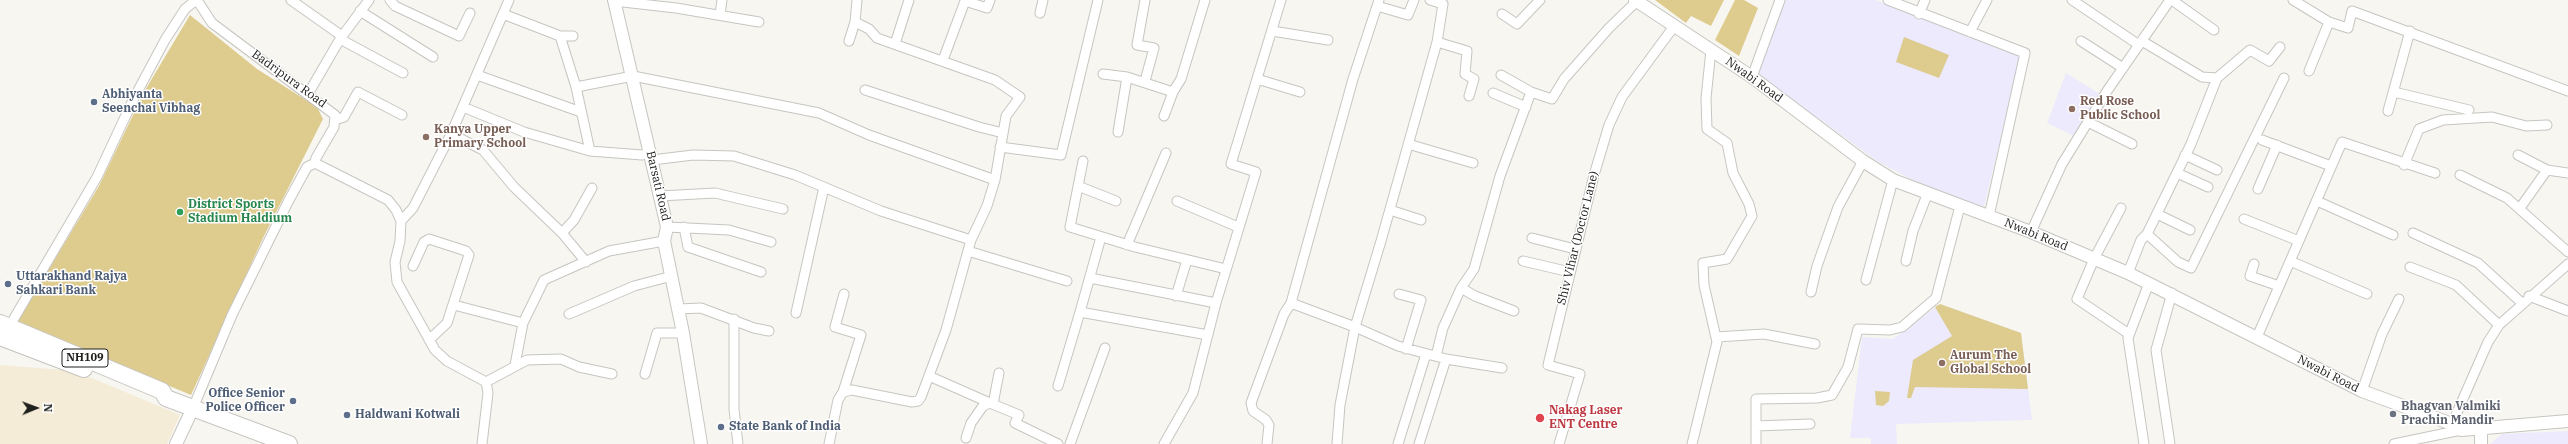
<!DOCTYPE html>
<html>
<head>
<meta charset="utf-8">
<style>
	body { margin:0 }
	#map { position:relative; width:2568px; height:444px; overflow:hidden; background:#f8f6f1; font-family:"IBM Plex Serif",serif }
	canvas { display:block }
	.north { position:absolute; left:16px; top:388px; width:40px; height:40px; -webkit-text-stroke:3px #fff; paint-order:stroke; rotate:89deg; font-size:11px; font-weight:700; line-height:16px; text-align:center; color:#21211f }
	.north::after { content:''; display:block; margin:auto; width:14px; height:18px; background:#21211f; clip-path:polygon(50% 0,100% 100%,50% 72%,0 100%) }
</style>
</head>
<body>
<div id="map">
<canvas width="2568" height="444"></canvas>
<div class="north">N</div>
</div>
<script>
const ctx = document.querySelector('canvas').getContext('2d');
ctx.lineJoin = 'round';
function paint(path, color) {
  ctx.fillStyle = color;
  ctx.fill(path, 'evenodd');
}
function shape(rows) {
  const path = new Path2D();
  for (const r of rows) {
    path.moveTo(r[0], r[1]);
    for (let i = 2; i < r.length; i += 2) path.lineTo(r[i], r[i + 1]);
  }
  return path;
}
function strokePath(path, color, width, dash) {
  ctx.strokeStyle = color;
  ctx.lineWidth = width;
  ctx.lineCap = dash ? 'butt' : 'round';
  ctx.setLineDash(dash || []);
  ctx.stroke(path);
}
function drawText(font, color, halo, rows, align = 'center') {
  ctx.font = font + ' "IBM Plex Serif",serif';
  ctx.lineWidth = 3;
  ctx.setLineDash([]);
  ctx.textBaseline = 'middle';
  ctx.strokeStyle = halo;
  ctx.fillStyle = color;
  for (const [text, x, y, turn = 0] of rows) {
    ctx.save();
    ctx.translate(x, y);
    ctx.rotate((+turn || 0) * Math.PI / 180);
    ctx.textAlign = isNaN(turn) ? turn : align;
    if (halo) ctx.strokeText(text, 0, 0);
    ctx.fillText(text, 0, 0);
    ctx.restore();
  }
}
paint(shape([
	[1785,0,1875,0,2021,55,1984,207,1920,184,1877,161,1757,74],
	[2066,73,2100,94,2074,136,2047,123],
	[1940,304,2021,333,2032,420,1896,424,1897,444,1871,444,1871,438,1850,438,1862,337,1893,339],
	[2568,431,2568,444,2490,444,2502,434]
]), '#eceafc');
paint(shape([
	[0,365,75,371,180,415,167,444,0,444]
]), '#f4ecd6');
paint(shape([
	[1655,0,1724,0,1711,26,1691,16,1686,23],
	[1735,0,1744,0,1758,8,1739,56,1715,40],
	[190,15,257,69,317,107,323,119,263,238,191,395,17,322,99,186,144,92],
	[1904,37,1949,55,1939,78,1896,62],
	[1940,304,2021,333,2028,389,1915,387,1911,398,1907,398,1913,360,1952,336,1935,307],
	[1875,391,1890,392,1889,401,1883,406,1876,405]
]), '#decb8e');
const street = shape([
	[197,0,212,23,335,115,334,127,316,158,315,163,388,200,396,210,401,221,400,241,395,262,397,282,435,350,447,361,486,382,488,393,482,444],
	[291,0,342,36],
	[390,0,395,6,459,36,470,13],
	[1145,0,1137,45,1154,48,1145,81],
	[1379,0,1353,79,1291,303,1355,327,1398,346,1446,359,1419,444],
	[1888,0,2025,53,1989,216],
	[2072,0,2139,45],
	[2172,0,2214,30],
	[2293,0,2329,22,2348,28,2352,11,2568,91],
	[614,1,676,8,759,22],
	[1377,6,1408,15,1414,0],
	[360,11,433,57],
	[1040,13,1043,0],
	[503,14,560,36,573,36],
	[1502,14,1517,24,1540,0],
	[1919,14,1925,0],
	[720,15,722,0],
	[1272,31,1328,40],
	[1970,32,1987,0],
	[560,36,576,87,590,151,642,155,650,152],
	[340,39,403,73],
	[849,41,855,22,857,0],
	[2081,41,2123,68],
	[2142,41,2202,77,2217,78,2250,50,2269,61,2280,47],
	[1437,42,1467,51,1465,74,1474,79,1469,96],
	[895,44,909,0],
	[943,60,965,1,987,8,990,0],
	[2309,71,2329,22],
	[1103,74,1127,77],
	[477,75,581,112],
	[1501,75,1531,92],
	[1752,77,1780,0],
	[1257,79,1300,92],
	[576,87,633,76,819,113,869,135,995,180],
	[865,90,979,127,1003,133],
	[2394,92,2469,110],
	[1493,93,1526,107],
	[308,94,340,39,369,0],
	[463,107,524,132,590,151],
	[2388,111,2410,31],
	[1164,116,1173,92],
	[335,120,344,117,358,92,402,115],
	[2088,122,2132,144],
	[1118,132,1127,77,1173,92,1181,79,1205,0],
	[451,134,483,150,514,187,562,233,586,262],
	[2262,140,2331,166],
	[1408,144,1473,163],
	[1000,147,1061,155,1098,0],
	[2185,155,2217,170],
	[2518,155,2547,170,2568,173],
	[652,160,693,155,734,156,795,175,881,211,971,240],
	[1083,161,1070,227,1135,247,1226,269],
	[2404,165,2419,129,2443,120,2492,117,2526,126,2547,125],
	[2177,173,2208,187],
	[2460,175,2507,198,2568,252],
	[1078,186,1116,201],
	[2258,189,2277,145],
	[660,196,715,193,783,209],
	[1177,201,1238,227],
	[2317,201,2393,235],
	[2121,208,2094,259,2077,299,2129,334],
	[2520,208,2547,170],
	[1390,210,1421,220],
	[2157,214,2190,230],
	[2244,219,2299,241],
	[401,221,413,208,451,134,509,0],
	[667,227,729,230,771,242],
	[684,227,688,247,761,272],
	[2031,232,2062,164,2107,91,2170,0],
	[562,233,574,220,592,188],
	[2413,233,2478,263,2522,303],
	[2147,234,2178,262,2191,268,2284,78],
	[1101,237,1080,312,1208,335],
	[1532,238,1575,249],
	[1127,245,1166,153],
	[968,251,1067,281],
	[1523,261,1570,272],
	[1906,261,1913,231,1927,195],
	[2290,261,2367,294],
	[2254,264,2250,276,2279,286],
	[413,266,424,242,429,239,466,251,469,255,447,323,429,340],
	[2410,267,2456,285,2499,325],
	[2128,273,2141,240,2147,234,2191,144,2217,78],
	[1090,278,1216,303],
	[1866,280,1893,180],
	[1461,288,1475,296,1514,311],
	[1811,292,1817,266,1838,207,1863,161],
	[1399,294,1421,300,1406,349],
	[1176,296,1187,260],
	[2529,296,2568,311],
	[454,305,523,323],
	[678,309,701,308,754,328,769,331],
	[796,313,824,187],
	[569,314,634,286,672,276],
	[734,319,734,409,738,444],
	[9,327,97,177,134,98,165,40,185,9,196,0],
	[1716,337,1764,334,1815,344],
	[2257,337,2342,142,2435,173],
	[1436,356,1443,328,1461,288,1474,269,1500,176,1531,92,1552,99,1564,79,1609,28,1637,1],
	[1446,359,1502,368],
	[515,365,523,323,544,280,609,251,664,241],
	[645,374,657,333,683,333],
	[929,376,990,403],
	[486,382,527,360,561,359,579,367,612,374],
	[1058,386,1080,312],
	[2362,391,2382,334,2399,299],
	[843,392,861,335,835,327,844,294],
	[993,404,999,373],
	[193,408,232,315,289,200,307,167,315,163],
	[2452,424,2488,342,2499,325,2568,264],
	[1756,426,1810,424],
	[966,438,971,423,983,406,990,403,1019,415,1015,423,1058,444],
	[829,444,838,400,843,392,852,390,912,402,918,401,921,397,946,330,971,240,987,206,995,180,1006,116,1020,97,995,80,877,38,869,29,855,22],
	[1070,444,1105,348],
	[1164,444,1193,393,1216,303,1256,172,1231,164,1281,0],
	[1267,444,1269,425,1266,420,1253,411,1251,403,1284,314,1291,303],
	[1337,444,1340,405,1355,327,1381,241,1437,42,1443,4,1430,0],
	[1398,444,1426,354],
	[1559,444,1580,374,1548,365,1594,175,1609,125,1622,97,1675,25],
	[1692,444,1717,342,1704,285,1703,263,1727,259,1752,216,1749,204,1733,173,1727,143,1707,129,1706,98,1711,50],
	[1756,444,1756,399,1817,398,1832,395,1848,367,1858,329,1890,330,1902,327,1936,298,1960,206],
	[2144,444,2128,338,2149,283],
	[2170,444,2156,350,2172,293],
	[2394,444,2461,430]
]);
const secondary = shape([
	[614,0,667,227,664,241,683,333,701,444],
	[1635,0,1752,77,1863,161,1893,180,2031,232,2128,273,2362,391,2452,424,2461,430,2568,421],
	[176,444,193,408],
	[2481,444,2481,429]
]);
const highway = shape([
	[0,323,162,391,166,398,289,444],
	[0,337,84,369]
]);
strokePath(street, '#c7c5c0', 11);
strokePath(secondary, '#c7c5c0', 14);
strokePath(highway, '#c7c5c0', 18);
strokePath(street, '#fff', 9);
strokePath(secondary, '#fff', 12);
strokePath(highway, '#fff', 16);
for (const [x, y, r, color] of [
	[94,102,4,"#5c6f8a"],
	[2072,109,4,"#8d6e63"],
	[426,137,4,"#8d6e63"],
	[180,212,4,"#2e9e5b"],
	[8,284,4,"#5c6f8a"],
	[1942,363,4,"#8d6e63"],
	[293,401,4,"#5c6f8a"],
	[2393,414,4,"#6b7280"],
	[347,415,4,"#5c6f8a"],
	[1540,418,5,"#e0444e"],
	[721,427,4,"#5c6f8a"]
]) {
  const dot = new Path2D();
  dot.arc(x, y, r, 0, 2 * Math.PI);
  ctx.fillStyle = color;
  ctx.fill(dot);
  strokePath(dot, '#fff', 1.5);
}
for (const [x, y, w] of [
	[85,358,46]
]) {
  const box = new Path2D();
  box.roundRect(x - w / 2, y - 9, w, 18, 3);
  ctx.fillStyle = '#fff';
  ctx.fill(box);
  strokePath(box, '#21211f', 1);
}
drawText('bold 11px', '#21211f', null, [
	["NH109",85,358]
]);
drawText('12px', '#21211f', '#fff', [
	["Badripura Road",289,79,36],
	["Nwabi Road",1754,80,36],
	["Barsati Road",658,186,77],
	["Nwabi Road",2036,235,22],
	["Shiv Vihar (Doctor Lane)",1578,238,-76],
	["Nwabi Road",2328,374,27]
]);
drawText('bold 12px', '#4e5e75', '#fff', [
	["Abhiyanta",102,95],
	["Seenchai Vibhag",102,109],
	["Uttarakhand Rajya",16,277],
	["Sahkari Bank",16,291],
	["Office Senior",285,394,"right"],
	["Police Officer",285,408,"right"],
	["Haldwani Kotwali",355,415],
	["State Bank of India",729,427]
], 'left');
drawText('bold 12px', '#785e54', '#fff', [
	["Red Rose",2080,102],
	["Public School",2080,116],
	["Kanya Upper",434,130],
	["Primary School",434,144],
	["Aurum The",1950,356],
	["Global School",1950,370]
], 'left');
drawText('bold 12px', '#27864d', '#fff', [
	["District Sports",188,205],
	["Stadium Haldium",188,219]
], 'left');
drawText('bold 12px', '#5b616d', '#fff', [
	["Bhagvan Valmiki",2401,407],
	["Prachin Mandir",2401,421]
], 'left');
drawText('bold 12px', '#be3a42', '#fff', [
	["Nakag Laser",1549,411],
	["ENT Centre",1549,425]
], 'left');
</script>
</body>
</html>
